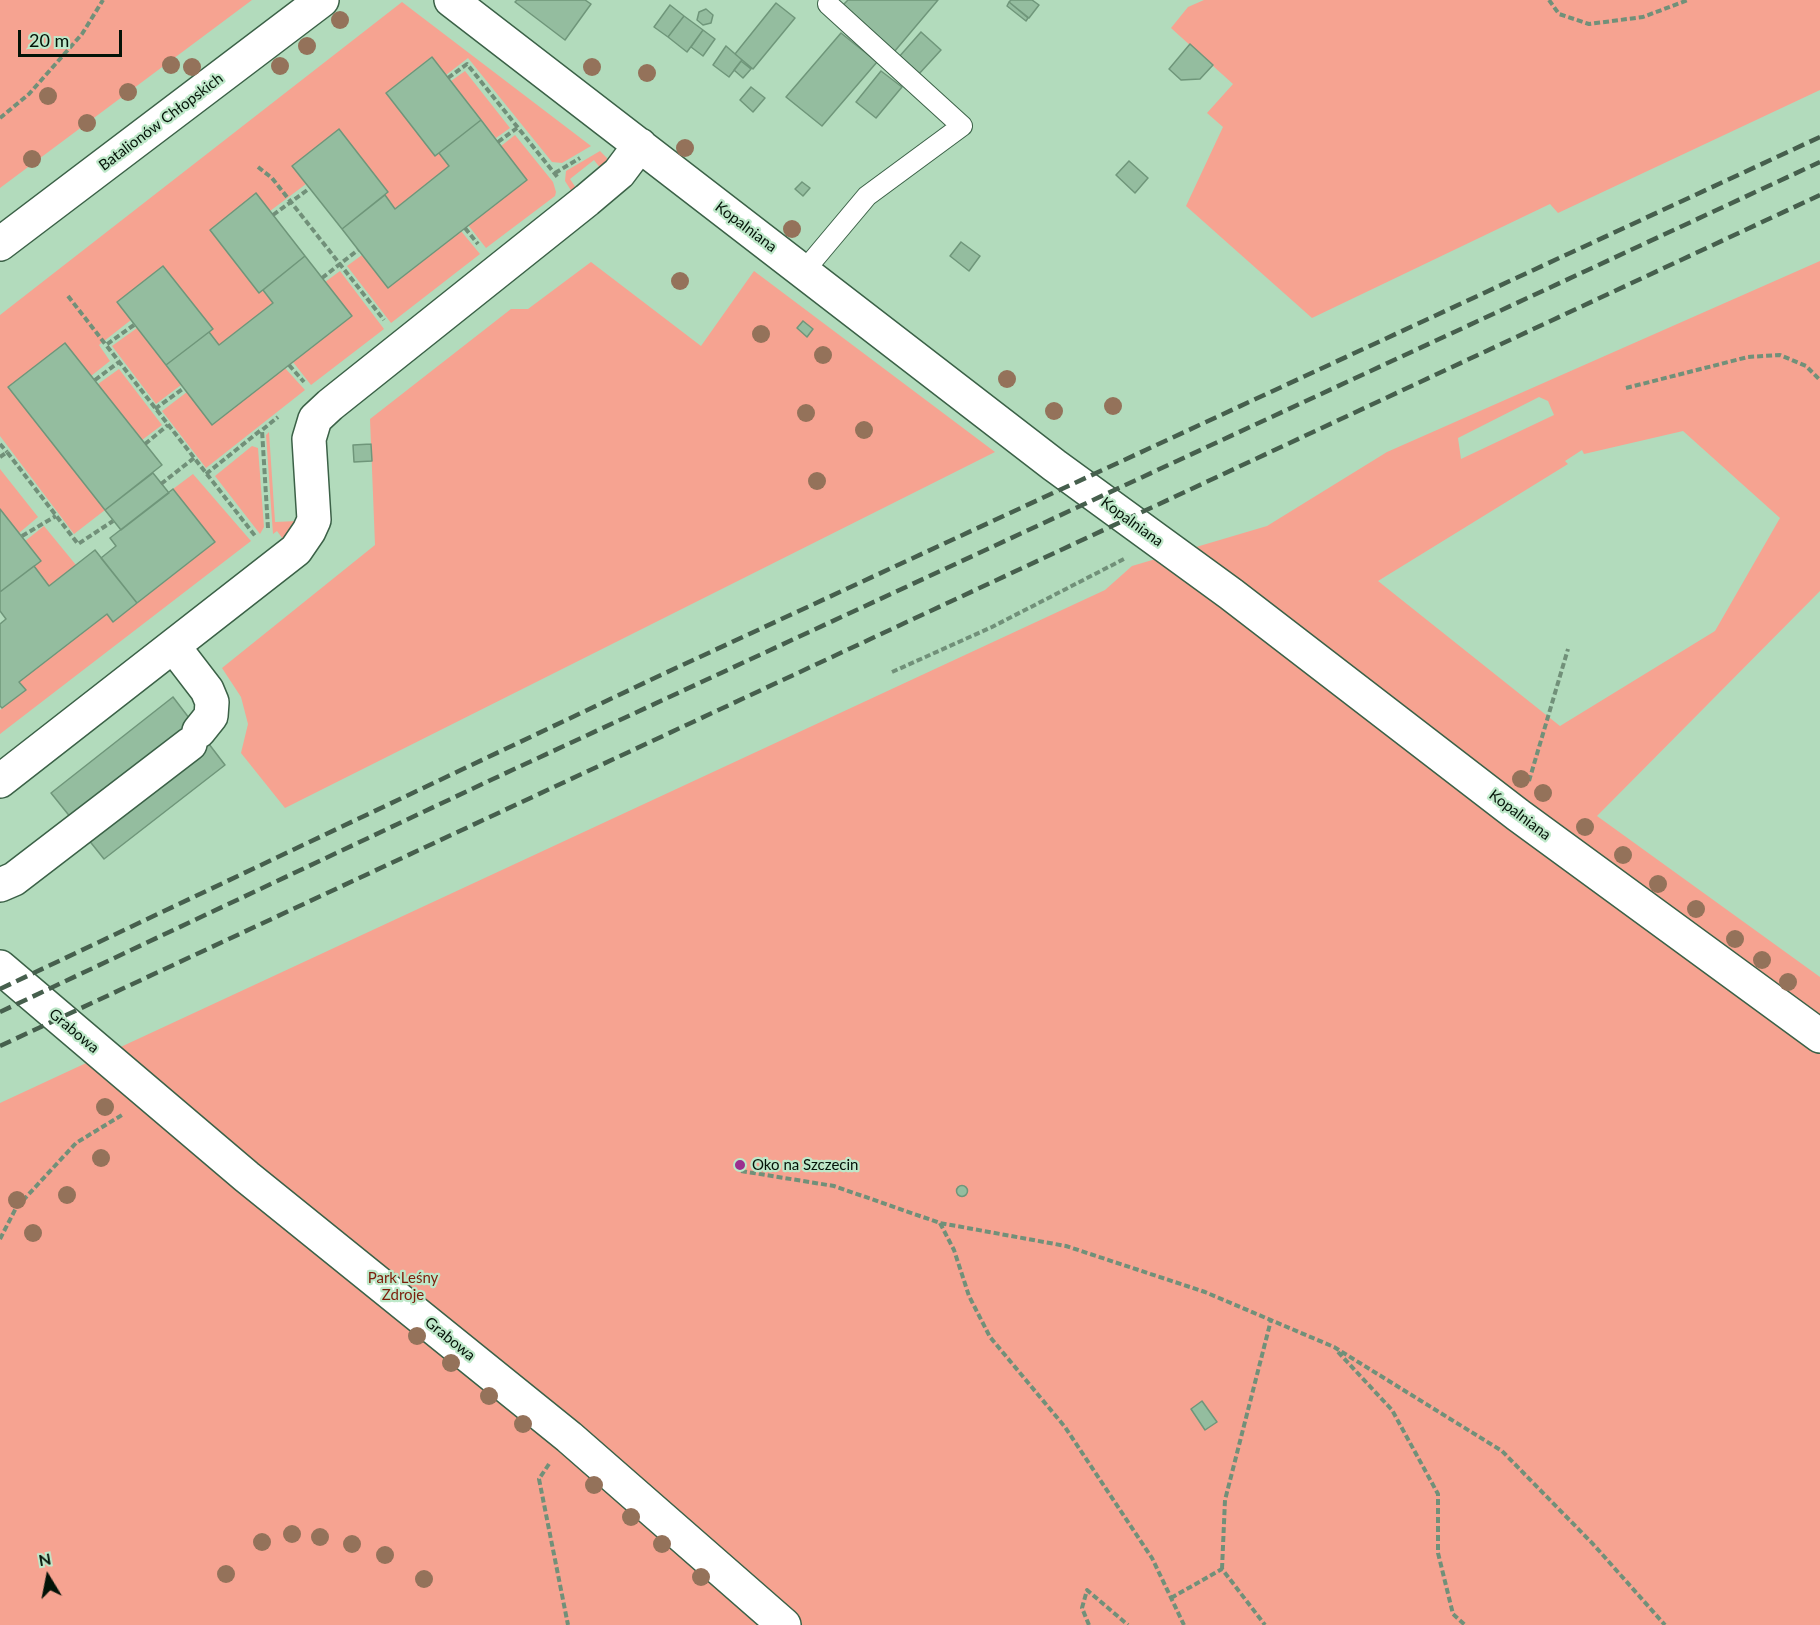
<!DOCTYPE html>
<html>
<head>
<meta charset="utf-8">
<style>
	body { margin:0 }
	#map { position:relative; width:1820px; height:1625px; overflow:hidden; background:#b2dbbc; font-family:Lato,sans-serif }
	canvas { display:block }
	.north { position:absolute; left:18px; top:1547px; width:60px; height:60px; -webkit-text-stroke:4px #bee8c9; paint-order:stroke; rotate:350deg; font-size:16px; font-weight:700; line-height:24px; text-align:center; color:#041308 }
	.north::after { content:''; display:block; margin:auto; width:21px; height:27px; background:#041308; clip-path:polygon(50% 0,100% 100%,50% 72%,0 100%) }
	.scale { position:absolute; left:18px; top:30px; width:104px; height:27px; box-sizing:border-box; border:3px solid #041308; border-top:0; padding-left:8px; font-size:18px; line-height:21px; white-space:nowrap; color:#041308; -webkit-text-stroke:4px #bee8c9; paint-order:stroke }
</style>
</head>
<body>
<div id="map">
<canvas width="1820" height="1625"></canvas>
<div class="north">N</div>
<div class="scale">20 m</div>
</div>
<script>
const ctx = document.querySelector('canvas').getContext('2d');
ctx.lineJoin = 'round';
function paint(path, color) {
  ctx.fillStyle = color;
  ctx.fill(path, 'evenodd');
}
function shape(rows) {
  const path = new Path2D();
  for (const r of rows) {
    if (r.length === 3) {
      path.moveTo(r[0] + r[2], r[1]);
      path.arc(r[0], r[1], r[2], 0, 2 * Math.PI);
      continue;
    }
    path.moveTo(r[0], r[1]);
    for (let i = 2; i < r.length; i += 2) path.lineTo(r[i], r[i + 1]);
  }
  return path;
}
function strokePath(path, color, width, dash) {
  ctx.strokeStyle = color;
  ctx.lineWidth = width;
  ctx.lineCap = dash ? 'butt' : 'round';
  ctx.setLineDash(dash || []);
  ctx.stroke(path);
}
function drawText(font, color, halo, rows, align = 'center') {
  ctx.font = font + ' Lato,sans-serif';
  ctx.lineWidth = 4.5;
  ctx.setLineDash([]);
  ctx.textBaseline = 'middle';
  ctx.strokeStyle = halo;
  ctx.fillStyle = color;
  for (const [text, x, y, turn = 0] of rows) {
    ctx.save();
    ctx.translate(x, y);
    ctx.rotate((+turn || 0) * Math.PI / 180);
    ctx.textAlign = isNaN(turn) ? turn : align;
    if (halo) ctx.strokeText(text, 0, 0);
    ctx.fillText(text, 0, 0);
    ctx.restore();
  }
}
paint(shape([
	[0,0,252,0,0,188],
	[1204,0,1820,0,1820,90,1558,213,1550,204,1312,318,1186,206,1223,127,1207,113,1233,84,1171,28,1188,7],
	[402,2,591,146,562,163,552,162,468,58,446,75,431,57,386,93,435,156,439,153,449,166,395,209,385,195,388,192,339,130,306,184,270,211,256,194,210,230,273,303,219,345,209,332,212,329,163,266,117,302,131,320,99,345,110,361,91,376,65,343,8,387,105,510,74,534,0,436,0,315],
	[465,71,510,128,496,138,451,81],
	[515,135,553,182,556,192,555,196,486,248,468,225,527,180,501,146],
	[600,151,607,158,606,163,601,169,594,160,570,179,576,188,572,192,565,181,566,171],
	[461,231,480,254,391,323,347,266,362,255,388,288],
	[1820,261,1820,591,1597,816,1820,977,1820,1625,0,1625,0,1103,1105,590,1132,566,1267,526,1387,452],
	[1539,397,1548,401,1554,415,1461,459,1458,438],
	[1683,431,1780,518,1715,631,1560,726,1378,581,1568,464,1565,461,1582,450,1584,454],
	[591,262,701,346,754,271,995,452,285,808,241,753,248,724,241,697,222,668,375,545,370,419,511,309,528,309],
	[340,271,384,329,311,385,293,362,352,316,325,282],
	[137,328,181,385,156,404,112,346],
	[285,368,305,390,206,468,162,411,187,392],
	[119,369,162,425,142,440,98,384],
	[269,432,275,522,297,521,286,543,277,531,273,534,266,435],
	[252,446,258,448,264,527,260,534,215,476],
	[0,469,38,517,19,533,0,509],
	[193,474,251,541,0,734,0,710,25,690,19,682,107,614,113,622,215,542,173,489],
	[44,526,76,565,49,586,34,566,41,560,25,541]
]), '#f6a391');
const building = shape([
	[517,0,585,0,591,4,565,40,515,2,517,0],
	[848,0,938,0,894,52,841,7,848,0],
	[1011,0,1032,0,1039,5,1029,18,1009,2,1011,0],
	[1009,2,1028,18,1026,21,1007,6,1009,2],
	[776,3,795,18,753,69,735,54,776,3],
	[670,5,684,16,668,37,654,27,670,5],
	[706,9,713,15,711,23,703,25,697,20,699,12,706,9],
	[684,16,703,30,687,52,668,37,684,16],
	[703,30,715,39,703,56,691,47,703,30],
	[921,32,941,50,918,75,898,58,921,32],
	[841,33,877,62,822,126,786,97,841,33],
	[1190,44,1213,65,1200,79,1181,80,1169,69,1190,44],
	[726,46,742,60,729,77,713,65,726,46],
	[432,57,481,120,435,156,386,93,432,57],
	[741,61,751,69,743,78,734,70,741,61],
	[881,71,902,87,876,118,856,102,881,71],
	[751,87,765,98,753,112,740,100,751,87],
	[481,120,527,180,388,288,342,229,385,195,395,209,449,166,439,153,481,120],
	[339,129,388,192,342,229,292,166,339,129],
	[1129,161,1148,178,1135,193,1116,175,1129,161],
	[802,182,810,188,803,196,795,189,802,182],
	[256,193,305,256,259,293,210,230,256,193],
	[961,242,980,256,969,271,950,256,961,242],
	[305,256,352,316,212,425,166,365,209,332,219,345,273,303,263,290,305,256],
	[163,266,213,329,166,365,117,302,163,266],
	[803,321,813,329,807,337,797,328,803,321],
	[65,343,162,465,105,510,8,387,65,343],
	[371,444,372,461,354,462,353,445,371,444],
	[153,473,169,493,121,530,105,510,153,473],
	[173,489,215,542,137,603,101,558,116,546,110,538,173,489],
	[0,509,41,561,0,592,0,509],
	[95,550,137,603,113,622,107,614,19,682,26,690,2,708,0,706,0,624,6,619,0,611,0,592,34,566,49,586,95,550],
	[173,697,225,765,104,859,51,793,173,697],
	[962,1191,5.5],
	[1202,1401,1217,1422,1205,1430,1191,1409,1202,1401]
]);
paint(building, '#94bd9f');
strokePath(building, '#6f967a', 1.5);
const lane = shape([
	[804,271,867,196,962,126,828,4]
]);
const street = shape([
	[451,0,1054,465,1231,594,1518,815,1820,1036],
	[174,647,207,690,212,702,211,716,199,731],
	[0,781,296,550,309,531,314,520,309,439,315,419,330,405,587,200,619,173,640,145],
	[0,885,14,879,190,744],
	[0,967,247,1177,569,1437,784,1625]
]);
const secondary = shape([
	[0,244,322,0]
]);
strokePath(lane, '#3b6147', 22);
strokePath(street, '#3b6147', 36);
strokePath(secondary, '#3b6147', 36);
strokePath(shape([
	[1549,0,1559,14,1589,24,1643,17,1688,0],
	[448,78,467,64,559,179],
	[0,118,29,94,82,34,103,0],
	[498,142,517,128],
	[258,167,272,178,384,320],
	[555,173,580,158],
	[273,215,310,188],
	[465,228,478,244],
	[322,278,358,250],
	[68,296,106,345],
	[134,325,106,345,256,537],
	[289,365,304,382],
	[95,380,119,362],
	[1626,388,1748,357,1780,355,1806,366,1820,380],
	[155,409,184,388],
	[0,444,7,452],
	[145,444,168,425],
	[0,457,7,452,78,544,113,521],
	[206,474,261,430],
	[161,484,194,458],
	[268,528,262,430,278,417],
	[22,536,56,516],
	[892,672,992,627,1126,558],
	[1529,781,1568,649],
	[741,1171,834,1186,940,1223,1066,1246,1205,1292,1334,1347,1502,1451,1593,1544,1665,1625],
	[940,1223,954,1250,969,1296,990,1337,1065,1427,1152,1558,1184,1625],
	[0,1239,16,1208,76,1143,122,1115],
	[1338,1352,1392,1410,1438,1494,1438,1553,1453,1614,1465,1625],
	[549,1464,539,1479,568,1625],
	[1222,1569,1225,1500,1271,1320],
	[1171,1598,1222,1569,1265,1625],
	[1089,1625,1082,1608,1087,1590,1128,1625]
]), '#719079', 4, [6, 3]);
strokePath(lane, '#fff', 20);
strokePath(street, '#fff', 33);
strokePath(secondary, '#fff', 33);
strokePath(shape([
	[0,989,661,675,1820,137],
	[0,1012,493,779,1820,162],
	[0,1046,1820,195]
]), '#465f4d', 4.5, [12, 6]);
ctx.fillStyle = '#94725a';
for (const [x, y] of [
	[340,20],
	[307,46],
	[171,65],
	[280,66],
	[192,67],
	[592,67],
	[647,73],
	[128,92],
	[48,96],
	[87,123],
	[685,148],
	[32,159],
	[792,229],
	[680,281],
	[761,334],
	[823,355],
	[1007,379],
	[1113,406],
	[1054,411],
	[806,413],
	[864,430],
	[817,481],
	[1521,779],
	[1543,793],
	[1585,827],
	[1623,855],
	[1658,884],
	[1696,909],
	[1735,939],
	[1762,960],
	[1788,982],
	[105,1107],
	[101,1158],
	[67,1195],
	[17,1200],
	[33,1233],
	[417,1336],
	[451,1363],
	[489,1396],
	[523,1424],
	[594,1485],
	[631,1517],
	[292,1534],
	[320,1537],
	[262,1542],
	[352,1544],
	[662,1544],
	[385,1555],
	[226,1574],
	[701,1577],
	[424,1579]
]) {
  ctx.beginPath();
  ctx.arc(x, y, 9, 0, 2 * Math.PI);
  ctx.fill();
}
for (const [x, y, r, color] of [
	[740,1165,6,"#9b2f8f"]
]) {
  const dot = new Path2D();
  dot.arc(x, y, r, 0, 2 * Math.PI);
  ctx.fillStyle = color;
  ctx.fill(dot);
  strokePath(dot, '#bee8c9', 2);
}
drawText('15px', '#041308', '#bee8c9', [
	["Batalionów Chłopskich",161,122,-37],
	["Kopalniana",746,227,37],
	["Kopalniana",1132,522,36],
	["Kopalniana",1520,815,37],
	["Grabowa",74,1031,40],
	["Grabowa",450,1339,39]
]);
drawText('15px', '#041308', '#bee8c9', [
	["Oko na Szczecin",752,1165]
], 'left');
drawText('15px', '#7c1d0a', '#bee8c9', [
	["Park Leśny",403,1278],
	["Zdroje",403,1295]
]);
</script>
</body>
</html>
